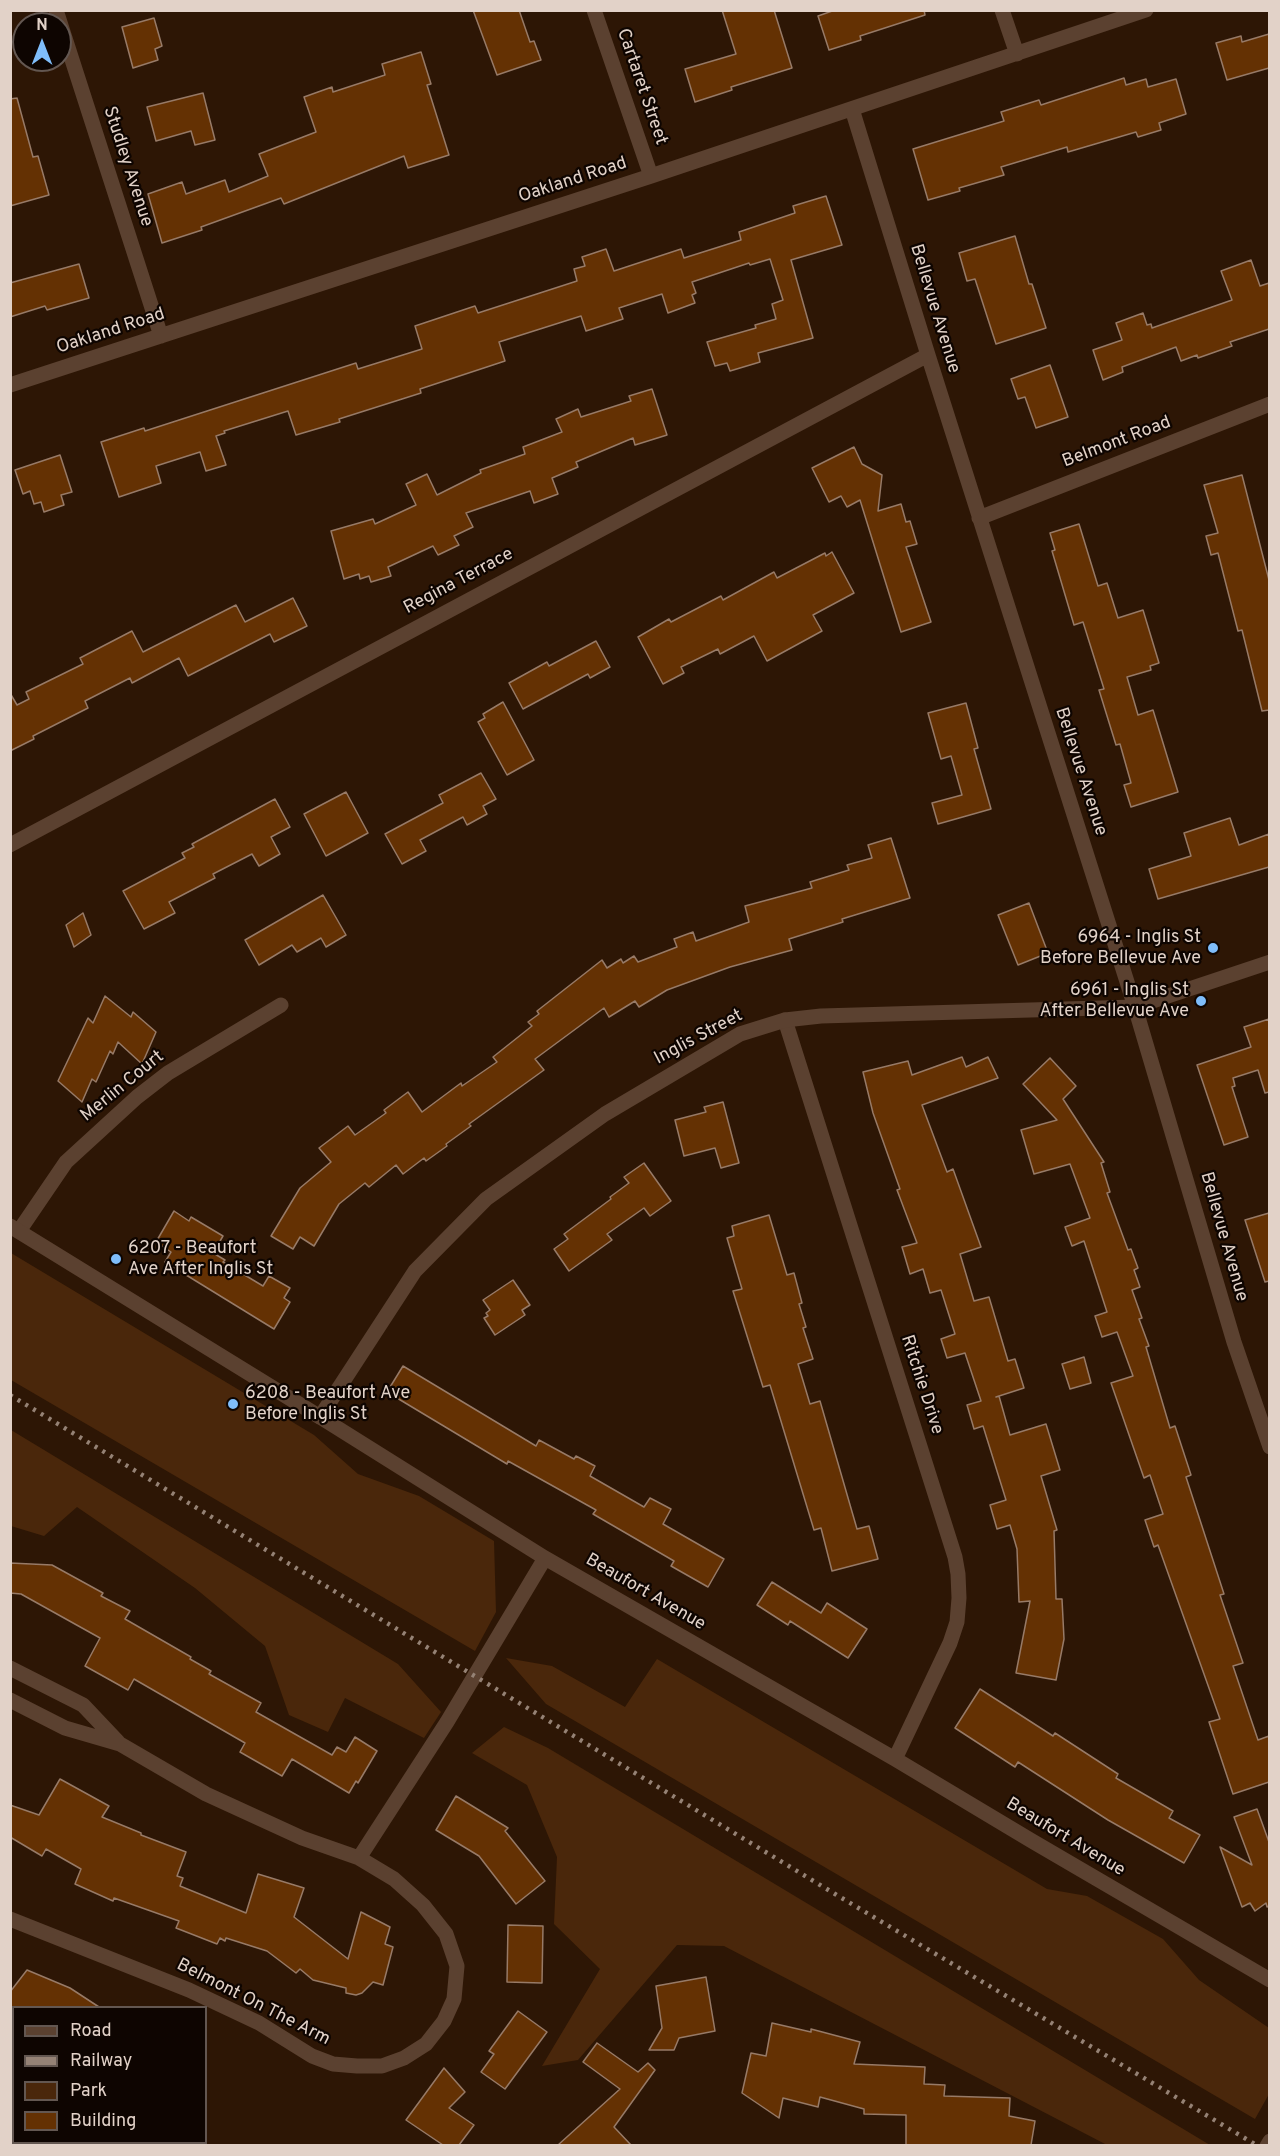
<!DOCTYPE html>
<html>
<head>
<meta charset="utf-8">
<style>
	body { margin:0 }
	#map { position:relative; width:1280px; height:2156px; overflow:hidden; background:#2d1605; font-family:Overpass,sans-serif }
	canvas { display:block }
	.frame { position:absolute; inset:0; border:12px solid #e2d2c8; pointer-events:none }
	.legend { position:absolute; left:12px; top:2006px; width:195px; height:138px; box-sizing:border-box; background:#0e0501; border:2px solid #635751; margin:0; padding:8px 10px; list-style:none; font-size:18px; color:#e2d2c8 }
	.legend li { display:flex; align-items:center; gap:12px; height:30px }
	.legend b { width:30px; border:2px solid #635751 }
	.north { position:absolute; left:12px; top:12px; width:60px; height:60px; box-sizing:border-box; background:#0e0501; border:2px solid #635751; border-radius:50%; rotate:0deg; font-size:16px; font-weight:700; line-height:24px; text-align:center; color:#e2d2c8 }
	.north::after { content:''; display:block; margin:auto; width:21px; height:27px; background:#7fbdfa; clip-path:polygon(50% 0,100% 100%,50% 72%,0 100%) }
</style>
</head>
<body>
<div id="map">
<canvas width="1280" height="2156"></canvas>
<div class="frame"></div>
<ul class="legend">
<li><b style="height:8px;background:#5b4130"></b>Road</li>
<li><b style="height:8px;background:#958275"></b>Railway</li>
<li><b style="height:16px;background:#4a270b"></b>Park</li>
<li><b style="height:16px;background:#643103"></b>Building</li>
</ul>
<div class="north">N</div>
</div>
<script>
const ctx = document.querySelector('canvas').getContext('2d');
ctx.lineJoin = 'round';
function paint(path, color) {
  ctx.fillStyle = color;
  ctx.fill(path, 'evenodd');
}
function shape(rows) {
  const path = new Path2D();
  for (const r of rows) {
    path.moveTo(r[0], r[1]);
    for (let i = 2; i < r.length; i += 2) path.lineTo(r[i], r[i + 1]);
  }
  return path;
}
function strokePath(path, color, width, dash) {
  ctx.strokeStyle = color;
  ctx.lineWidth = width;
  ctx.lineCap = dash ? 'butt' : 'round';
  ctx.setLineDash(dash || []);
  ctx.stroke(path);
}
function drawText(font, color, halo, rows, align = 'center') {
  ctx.font = font + ' Overpass,sans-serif';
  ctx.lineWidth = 4.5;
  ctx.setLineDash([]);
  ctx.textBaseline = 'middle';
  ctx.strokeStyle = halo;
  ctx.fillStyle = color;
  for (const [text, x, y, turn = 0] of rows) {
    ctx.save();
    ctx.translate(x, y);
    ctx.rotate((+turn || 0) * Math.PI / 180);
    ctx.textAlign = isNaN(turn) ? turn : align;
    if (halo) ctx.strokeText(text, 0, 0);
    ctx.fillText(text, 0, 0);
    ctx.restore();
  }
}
paint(shape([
	[11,1253,314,1435,358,1474,419,1496,494,1541,496,1612,475,1651,11,1380],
	[11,1430,398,1664,441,1712,424,1738,345,1698,328,1732,289,1715,265,1646,195,1588,77,1507,44,1536,11,1526],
	[506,1658,552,1666,625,1707,657,1659,1047,1889,1087,1896,1163,1939,1199,1980,1269,2028,1269,2094,1255,2119,546,1704],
	[504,1727,548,1748,1210,2145,1107,2145,724,1946,677,1945,578,2060,542,2066,600,1969,554,1924,557,1857,527,1785,472,1753]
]), '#4a270b');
const building = shape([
	[473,10,519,10,530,42,534,41,541,60,497,75,473,10],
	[722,10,774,10,792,68,731,87,732,90,695,102,685,69,736,54,722,10],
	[835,10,924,10,925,15,860,36,861,40,829,50,818,16,835,10],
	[154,18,162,46,155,49,158,60,133,68,122,27,154,18],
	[1269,34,1269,68,1227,80,1216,43,1241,36,1242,42,1269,34],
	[421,52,431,84,427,85,449,155,408,168,404,156,284,204,281,198,201,227,202,230,162,243,148,194,182,182,186,194,225,180,229,192,268,176,259,154,316,132,304,97,332,87,333,92,385,75,382,64,421,52],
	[1124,78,1126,85,1146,79,1148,87,1176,79,1186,114,1159,123,1161,130,1138,137,1136,132,1068,152,1067,147,1001,167,1004,175,959,188,960,191,928,200,913,149,1004,121,1001,112,1039,100,1041,105,1124,78],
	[203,93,215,140,195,145,191,131,156,141,147,107,203,93],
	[17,98,33,157,38,156,49,195,10,206,10,99,17,98],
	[826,196,842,245,791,260,813,338,758,353,760,362,730,371,727,363,715,366,707,342,756,328,755,325,776,319,772,304,783,300,770,259,750,265,749,263,692,282,696,293,692,295,695,303,668,313,662,294,619,308,623,319,586,331,581,316,499,342,505,361,420,389,421,393,339,419,340,422,296,435,288,411,224,431,225,433,216,436,226,465,206,471,200,452,156,466,161,483,119,497,101,442,144,428,145,431,356,363,358,369,422,349,415,326,475,306,478,313,577,281,574,269,585,266,582,257,606,249,614,271,681,249,684,258,741,240,739,232,795,213,793,206,826,196],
	[1015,236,1029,284,1032,284,1046,328,996,344,975,279,967,281,959,253,1015,236],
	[1251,260,1260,286,1269,283,1269,329,1230,342,1232,346,1198,358,1197,355,1181,361,1176,347,1122,367,1123,372,1103,380,1093,350,1122,340,1116,323,1143,313,1147,325,1151,324,1152,328,1232,300,1221,271,1251,260],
	[79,264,89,298,47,310,45,306,10,317,10,283,79,264],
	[1050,365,1068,417,1036,428,1025,397,1018,399,1011,379,1050,365],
	[652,389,667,435,635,445,633,438,576,462,578,467,552,478,558,494,534,503,530,491,466,513,473,527,454,536,459,545,438,555,433,546,388,567,391,576,371,582,369,576,360,579,359,574,344,579,331,531,373,519,375,524,416,505,406,484,427,474,437,495,481,473,480,470,525,454,523,447,562,432,556,419,578,409,581,417,631,401,629,396,652,389],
	[854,447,862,464,882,475,878,511,901,504,906,522,910,521,917,544,906,547,931,622,901,632,860,500,847,507,841,496,829,502,812,468,854,447],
	[60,455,72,492,61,495,64,505,44,512,41,502,34,504,30,491,23,494,15,470,60,455],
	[1242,475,1269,580,1269,710,1262,711,1242,630,1238,631,1218,553,1211,555,1206,536,1218,533,1204,485,1242,475],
	[1079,524,1098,586,1107,583,1118,618,1143,610,1159,663,1150,666,1151,670,1127,677,1138,715,1153,710,1178,792,1131,807,1124,785,1131,783,1120,744,1116,745,1099,690,1104,689,1083,622,1074,625,1052,551,1055,550,1050,533,1079,524],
	[832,552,854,593,813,615,822,631,767,661,754,636,720,654,718,649,681,667,684,673,663,684,638,637,669,619,671,622,721,596,723,600,774,572,777,578,825,553,826,556,832,552],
	[293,598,307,626,274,642,270,634,188,676,179,658,132,683,130,678,85,701,88,708,33,736,34,739,10,751,10,693,17,705,29,699,26,692,83,664,80,658,132,631,143,652,236,605,245,622,293,598],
	[596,641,610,667,590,678,588,674,523,709,509,683,547,662,549,666,596,641],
	[503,702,534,760,507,775,478,722,485,718,483,714,503,702],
	[966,703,978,748,974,749,991,809,938,824,932,803,962,795,951,756,941,759,928,713,966,703],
	[481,773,496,799,483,806,487,814,467,825,463,817,420,840,426,851,402,864,385,834,443,803,439,795,481,773],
	[346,792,368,833,326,856,304,814,346,792],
	[275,799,290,827,271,837,280,854,259,866,252,854,213,874,215,878,169,902,175,913,144,929,123,891,185,858,182,853,194,847,192,844,275,799],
	[1230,818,1239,845,1269,834,1269,867,1158,899,1149,869,1191,856,1184,833,1230,818],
	[891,838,910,898,842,919,843,922,789,939,792,950,730,967,667,990,639,1007,635,1001,609,1017,604,1008,535,1059,544,1070,469,1124,471,1126,446,1144,447,1146,426,1161,424,1158,403,1174,396,1165,369,1187,365,1183,339,1204,314,1246,300,1237,293,1249,271,1236,300,1188,331,1162,319,1148,348,1126,355,1135,386,1113,384,1110,408,1092,422,1112,461,1083,462,1086,497,1062,493,1057,532,1026,528,1022,539,1014,537,1011,602,960,607,968,621,959,623,963,634,956,638,962,677,947,674,939,693,932,696,941,749,922,745,906,812,888,810,882,849,870,847,865,872,858,868,845,891,838],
	[323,895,346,935,326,947,321,938,297,952,292,945,259,965,245,940,323,895],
	[1029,903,1048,953,1018,965,998,915,1029,903],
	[83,913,91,935,74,947,66,925,83,913],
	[105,996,131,1017,133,1012,156,1032,142,1064,118,1042,113,1054,110,1051,96,1082,92,1079,82,1102,58,1081,88,1018,93,1023,105,996],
	[1269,1019,1269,1092,1265,1093,1258,1070,1233,1078,1235,1086,1232,1087,1248,1137,1224,1145,1197,1065,1251,1047,1244,1027,1269,1019],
	[962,1057,966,1067,988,1057,998,1078,922,1105,947,1172,953,1169,981,1247,960,1254,974,1301,989,1297,1008,1361,1015,1359,1024,1388,996,1397,999,1396,1010,1435,1046,1424,1060,1470,1041,1476,1057,1530,1054,1531,1056,1599,1062,1599,1064,1639,1056,1680,1016,1673,1030,1601,1019,1602,1017,1549,1010,1525,997,1529,990,1505,1006,1500,983,1426,974,1429,967,1405,981,1401,965,1353,947,1358,941,1339,955,1334,941,1290,930,1293,923,1269,910,1274,902,1247,917,1243,897,1190,900,1189,873,1113,863,1072,908,1061,912,1075,962,1057],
	[1050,1058,1076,1086,1063,1099,1104,1162,1101,1163,1110,1192,1107,1193,1128,1250,1131,1249,1138,1268,1134,1270,1140,1287,1132,1290,1142,1318,1139,1319,1149,1346,1146,1347,1170,1428,1175,1426,1191,1475,1186,1477,1224,1594,1220,1595,1243,1663,1233,1666,1258,1740,1269,1736,1269,1782,1233,1794,1209,1722,1220,1719,1158,1545,1154,1547,1145,1520,1163,1514,1150,1475,1144,1478,1111,1383,1133,1376,1117,1332,1102,1337,1095,1316,1107,1312,1084,1241,1072,1246,1065,1227,1090,1218,1070,1164,1034,1174,1021,1130,1057,1120,1023,1084,1050,1058],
	[723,1102,739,1163,721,1168,715,1148,684,1156,675,1120,706,1112,704,1107,723,1102],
	[644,1163,671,1201,650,1216,644,1208,607,1234,612,1240,569,1271,554,1249,568,1239,564,1234,611,1199,610,1197,629,1183,624,1177,644,1163],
	[174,1211,189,1221,191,1217,223,1236,213,1253,225,1260,223,1262,263,1286,269,1276,290,1288,284,1298,290,1302,274,1329,165,1262,171,1252,156,1242,174,1211],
	[1269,1213,1269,1281,1265,1282,1245,1220,1269,1213],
	[769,1215,787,1275,794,1273,802,1303,799,1304,806,1327,803,1328,813,1359,798,1364,810,1404,820,1401,857,1529,869,1526,878,1559,832,1571,821,1528,814,1530,770,1385,763,1387,733,1291,742,1289,727,1238,734,1236,732,1226,769,1215],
	[513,1280,530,1305,522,1310,525,1315,495,1335,484,1318,488,1316,486,1313,490,1310,483,1300,513,1280],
	[1084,1357,1091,1383,1070,1389,1062,1364,1084,1357],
	[403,1366,536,1446,539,1440,574,1459,576,1456,595,1466,590,1476,644,1507,650,1498,671,1509,663,1524,724,1559,708,1587,671,1566,674,1561,593,1514,596,1510,508,1461,507,1464,387,1392,403,1366],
	[10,1563,52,1565,103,1593,101,1596,130,1611,125,1619,191,1657,190,1659,211,1671,209,1674,261,1703,256,1712,332,1755,337,1747,346,1752,355,1737,377,1751,358,1783,356,1781,349,1793,292,1759,282,1776,240,1752,245,1743,134,1679,128,1690,85,1666,100,1638,21,1594,10,1593,10,1563],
	[772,1582,821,1613,827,1603,867,1629,848,1658,790,1621,788,1625,757,1605,772,1582],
	[980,1689,1053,1736,1055,1733,1118,1774,1116,1778,1173,1811,1169,1818,1200,1835,1184,1863,1108,1820,1018,1762,1015,1767,955,1728,980,1689],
	[60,1779,109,1806,102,1817,141,1833,141,1835,186,1852,177,1876,183,1878,180,1886,246,1913,258,1874,304,1888,294,1917,348,1959,361,1912,390,1927,385,1944,393,1947,383,1985,373,1982,362,1993,356,1995,346,1993,346,1988,313,1980,300,1969,296,1973,267,1951,226,1938,225,1941,220,1938,217,1944,176,1928,179,1921,114,1898,113,1901,75,1884,81,1869,46,1849,42,1856,10,1837,10,1805,39,1815,60,1779],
	[456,1796,508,1828,505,1831,545,1881,516,1904,479,1856,436,1830,456,1796],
	[1257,1809,1269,1842,1269,1906,1267,1907,1266,1903,1255,1911,1250,1903,1242,1907,1220,1847,1252,1865,1234,1817,1257,1809],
	[508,1925,543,1926,542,1983,507,1982,508,1925],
	[27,1970,70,1988,99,2007,10,2007,10,1992,27,1970],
	[706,1977,715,2031,679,2038,674,2050,649,2050,662,2028,656,1986,706,1977],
	[518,2011,547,2032,505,2089,481,2072,494,2054,489,2051,518,2011],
	[772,2023,811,2032,811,2029,860,2042,854,2064,925,2067,924,2084,945,2085,944,2096,1010,2098,1009,2116,1035,2121,1031,2145,906,2145,906,2115,864,2114,864,2109,820,2097,818,2107,783,2098,779,2118,742,2093,751,2053,766,2056,772,2023],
	[597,2043,638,2072,648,2063,655,2070,614,2127,631,2145,558,2145,620,2089,583,2062,597,2043],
	[444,2068,465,2092,449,2108,474,2125,459,2145,443,2145,406,2120,444,2068]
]);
paint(building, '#643103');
strokePath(building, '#977a67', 1.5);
strokePath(shape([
	[56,10,161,336],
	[594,10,651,176],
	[1002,10,1017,54],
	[852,109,928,355,1135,1007,1234,1342,1270,1447],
	[10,385,651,176,1146,10],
	[979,518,1270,404],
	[10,845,928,355],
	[785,1020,955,1557,958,1574,959,1598,957,1622,950,1643,895,1759],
	[19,1231,66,1162,137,1097,168,1073,281,1005],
	[320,1417,545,1558,895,1759,1032,1841,1270,1980],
	[10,1668,83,1705,118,1742],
	[10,1700,65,1728,120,1744,206,1794,302,1838,359,1858,394,1879,423,1905,446,1934,457,1966,454,1999,444,2021,426,2044,404,2058,382,2066,357,2066,333,2064,312,2056,259,2023,189,1990,10,1919],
	[359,1858,447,1722,545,1558],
	[1267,2146,1270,2141]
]), '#5b4130', 15);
strokePath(shape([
	[10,1226,320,1417,415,1271,486,1199,605,1114,740,1034,785,1020,821,1016,1135,1007,1270,962]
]), '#5b4130', 15);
strokePath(shape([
	[10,1395,835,1894,1258,2146]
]), '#958275', 4.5, [3, 6]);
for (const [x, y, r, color] of [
	[1213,948,6,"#7fbdfa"],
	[1201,1001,6,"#7fbdfa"],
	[116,1259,6,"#7fbdfa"],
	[233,1404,6,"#7fbdfa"]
]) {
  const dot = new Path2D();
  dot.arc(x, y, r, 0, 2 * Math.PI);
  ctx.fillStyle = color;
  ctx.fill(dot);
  strokePath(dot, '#0e0501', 2);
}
drawText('18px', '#e2d2c8', '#0e0501', [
	["Cartaret Street",641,87,71],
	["Studley Avenue",127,167,72],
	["Oakland Road",573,181,-18],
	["Bellevue Avenue",934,309,73],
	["Oakland Road",111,332,-18],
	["Belmont Road",1117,443,-21],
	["Regina Terrace",459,582,-28],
	["Bellevue Avenue",1080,772,72],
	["Inglis Street",699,1038,-28],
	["Merlin Court",123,1087,-39],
	["Bellevue Avenue",1223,1237,74],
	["Ritchie Drive",921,1385,72],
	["Beaufort Avenue",645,1593,30],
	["Beaufort Avenue",1065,1838,31],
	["Belmont On The Arm",253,2003,27]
]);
drawText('18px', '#e2d2c8', '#0e0501', [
	["6964 - Inglis St",1201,938],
	["Before Bellevue Ave",1201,959],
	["6961 - Inglis St",1189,991],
	["After Bellevue Ave",1189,1012],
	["6207 - Beaufort",128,1249,"left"],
	["Ave After Inglis St",128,1270,"left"],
	["6208 - Beaufort Ave",245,1394,"left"],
	["Before Inglis St",245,1415,"left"]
], 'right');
</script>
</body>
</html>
